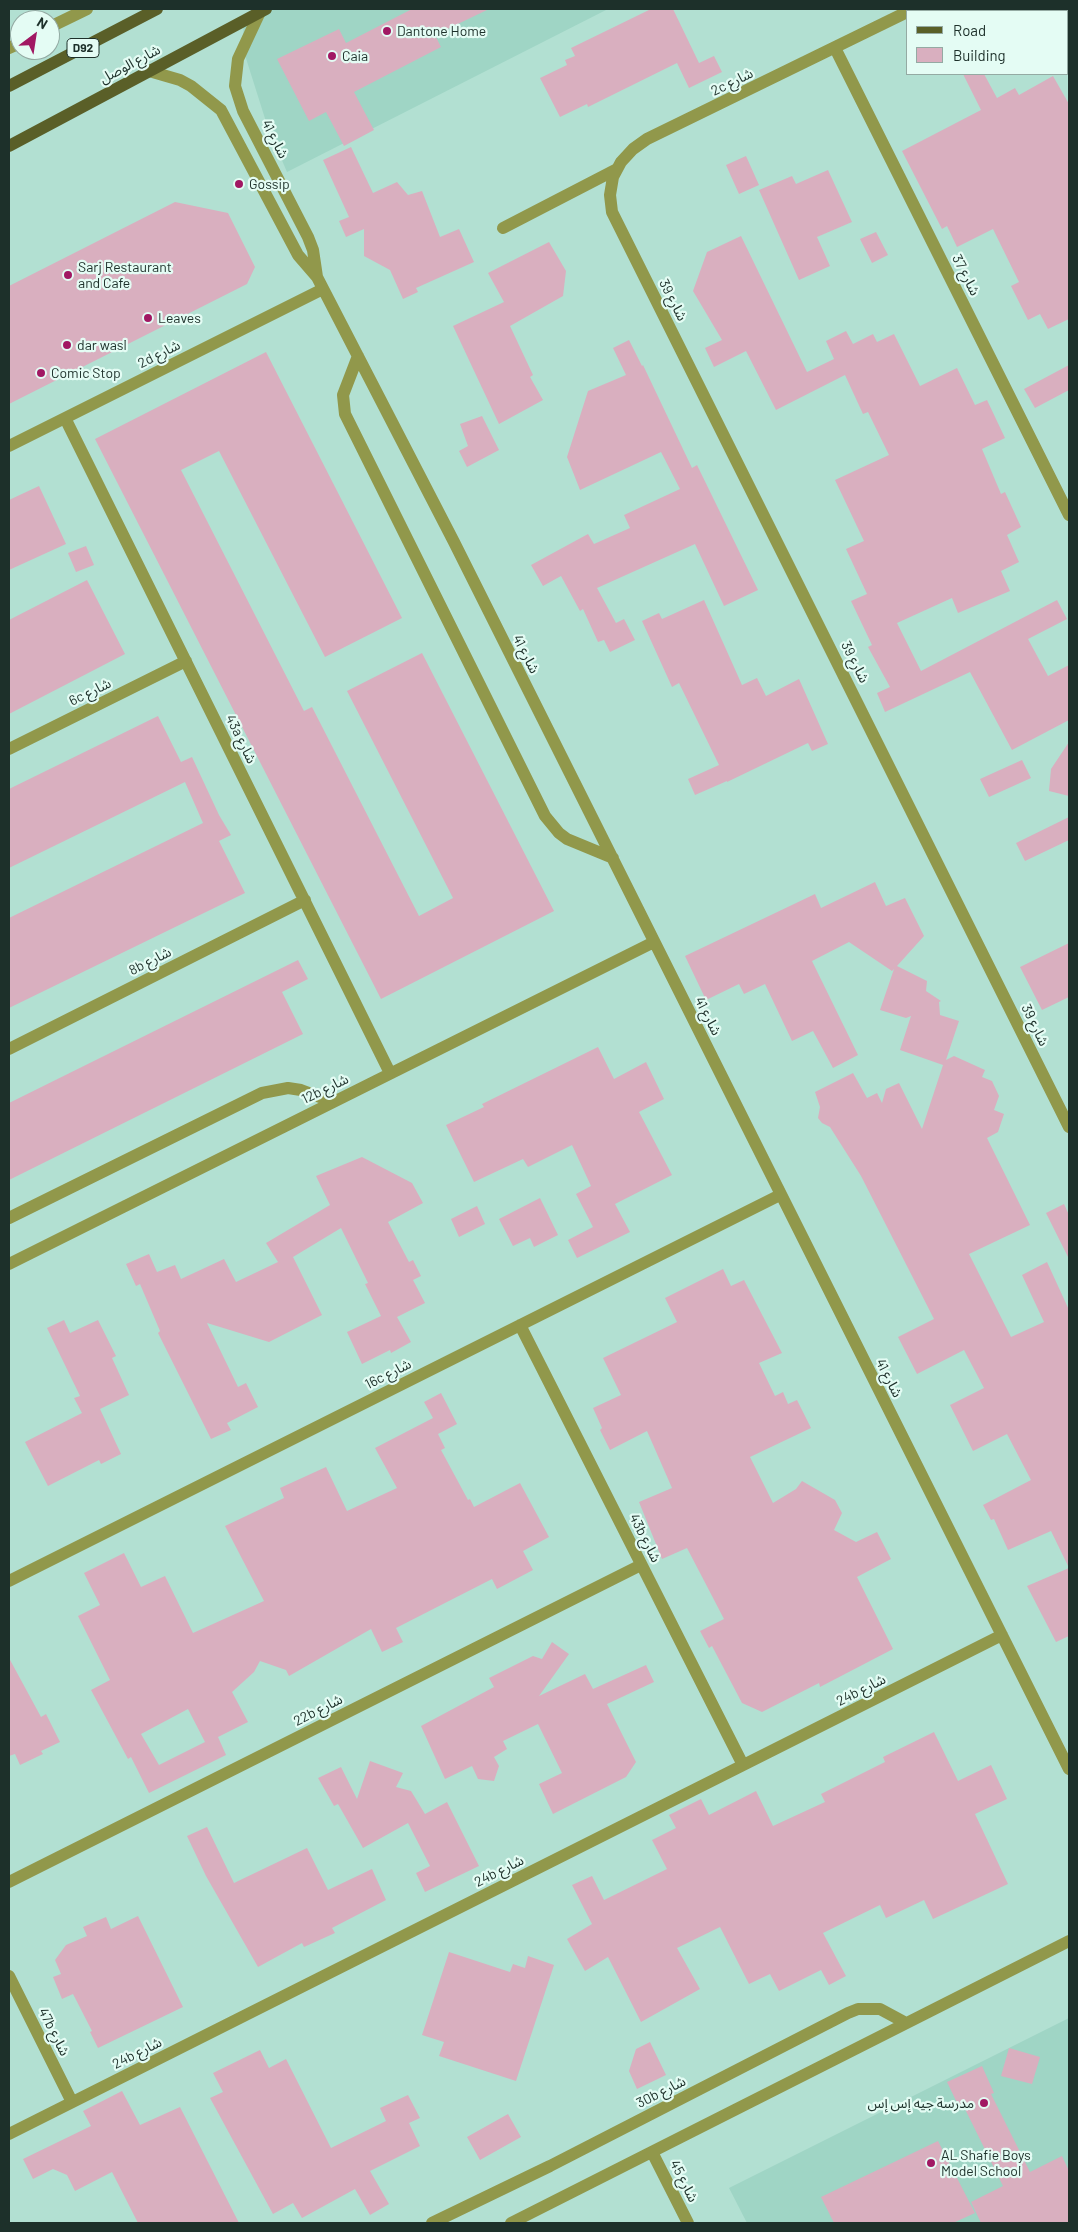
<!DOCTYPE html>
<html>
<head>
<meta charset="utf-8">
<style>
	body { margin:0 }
	#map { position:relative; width:1078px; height:2232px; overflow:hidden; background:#b2e0d2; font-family:Barlow,sans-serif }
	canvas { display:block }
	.frame { position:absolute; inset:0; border:10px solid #1d302a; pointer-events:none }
	.legend { position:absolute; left:906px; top:10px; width:162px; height:65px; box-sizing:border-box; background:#e4fcf4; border:1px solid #94aaa3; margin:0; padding:6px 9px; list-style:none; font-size:15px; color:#1d302a }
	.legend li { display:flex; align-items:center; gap:10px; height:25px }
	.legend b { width:25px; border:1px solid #94aaa3 }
	.north { position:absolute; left:10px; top:10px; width:50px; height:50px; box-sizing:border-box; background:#e4fcf4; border:1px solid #94aaa3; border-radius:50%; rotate:31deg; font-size:14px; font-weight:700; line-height:20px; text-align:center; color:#1d302a }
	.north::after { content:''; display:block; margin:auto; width:18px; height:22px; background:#a11863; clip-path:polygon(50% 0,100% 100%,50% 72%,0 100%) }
</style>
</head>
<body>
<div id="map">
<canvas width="1078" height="2232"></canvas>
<div class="frame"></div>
<ul class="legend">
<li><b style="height:6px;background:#5a5f28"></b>Road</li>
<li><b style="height:14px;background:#d9afbf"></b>Building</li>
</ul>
<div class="north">N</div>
</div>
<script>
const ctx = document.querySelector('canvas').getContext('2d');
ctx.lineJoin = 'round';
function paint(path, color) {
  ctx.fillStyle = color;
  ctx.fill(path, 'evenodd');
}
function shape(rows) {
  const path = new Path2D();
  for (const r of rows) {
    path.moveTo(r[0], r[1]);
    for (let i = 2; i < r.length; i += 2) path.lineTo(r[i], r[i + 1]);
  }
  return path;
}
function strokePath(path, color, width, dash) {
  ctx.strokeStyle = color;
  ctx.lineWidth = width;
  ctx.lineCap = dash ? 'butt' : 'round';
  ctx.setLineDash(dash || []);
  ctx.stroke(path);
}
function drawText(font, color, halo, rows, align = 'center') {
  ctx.font = font + ' Barlow,"Noto Sans Arabic",sans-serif';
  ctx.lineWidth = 4.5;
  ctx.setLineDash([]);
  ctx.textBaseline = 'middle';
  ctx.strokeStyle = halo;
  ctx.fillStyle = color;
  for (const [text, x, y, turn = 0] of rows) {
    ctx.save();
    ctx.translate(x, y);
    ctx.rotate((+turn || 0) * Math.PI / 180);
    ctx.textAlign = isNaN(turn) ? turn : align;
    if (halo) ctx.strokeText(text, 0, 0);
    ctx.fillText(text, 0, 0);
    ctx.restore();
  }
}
paint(shape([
	[261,9,608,9,287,172,268,128,244,52,243,18],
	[1069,2018,1069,2223,747,2223,729,2188]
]), '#9fd5c5');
paint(shape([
	[412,9,489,9,435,35,441,47,354,92,374,130,344,146,326,112,309,121,277,59,339,29,346,43],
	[651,9,673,9,699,63,714,56,722,72,689,88,677,63,588,107,587,104,560,117,540,78,567,65,565,60,575,56,571,48],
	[963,74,984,74,997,98,1015,88,1019,95,1053,76,1069,104,1069,319,1048,329,1040,314,1028,320,1011,286,1019,282,993,229,957,247,947,226,942,229,902,151,981,110],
	[351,147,373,193,397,182,408,195,422,191,440,237,459,229,474,262,416,288,418,292,403,299,390,270,364,256,364,229,346,237,339,221,349,217,323,160],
	[746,156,759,185,739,194,726,165],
	[828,170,852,222,817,237,830,266,799,280,759,190,792,176,796,184],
	[175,202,228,213,255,267,247,284,9,404,9,286],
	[876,232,888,255,872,263,860,239],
	[741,236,807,372,834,359,826,341,846,331,853,344,873,334,877,342,894,334,920,386,957,368,975,405,987,400,1005,438,982,449,1001,494,1005,492,1021,527,1007,535,1019,562,1001,571,1010,591,958,613,952,598,897,623,921,671,1057,600,1067,619,1028,639,1048,676,1069,665,1069,720,1012,750,970,672,885,712,877,693,890,687,868,647,872,645,851,601,867,594,846,549,864,541,835,480,889,455,868,412,863,414,845,375,776,410,746,351,714,367,705,348,722,340,693,291,707,252],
	[549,242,566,271,563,296,510,326,533,375,530,377,543,400,499,424,453,326,504,302,488,273],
	[629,340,642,366,643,365,692,468,697,465,758,590,724,606,695,544,597,588,616,623,624,619,635,640,610,652,604,640,598,642,583,609,580,611,561,576,543,586,531,565,588,534,594,544,630,528,624,515,680,489,661,452,580,490,567,457,588,391,626,375,613,348],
	[266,352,402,618,325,657,219,451,181,470,304,711,312,707,419,916,453,898,347,691,422,653,554,911,381,999,95,439],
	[1069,365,1069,390,1035,408,1024,389],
	[482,416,499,450,467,467,459,451,468,446,460,424],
	[39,486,66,544,9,570,9,500],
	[86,546,94,565,76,572,68,553],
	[87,580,125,654,9,714,9,620],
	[704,600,742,685,757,678,766,696,799,679,828,744,812,751,808,743,727,782,727,781,695,795,688,779,719,765,679,683,672,687,642,621,659,613,662,619],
	[158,716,181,762,192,757,219,815,231,835,219,841,245,893,9,1008,9,918,203,823,185,782,9,868,9,789],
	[1069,742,1069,796,1049,791,1051,769],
	[1022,760,1031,778,989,797,980,779],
	[1069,817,1069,840,1025,861,1016,843],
	[875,882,886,906,905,898,924,936,897,966,927,981,926,991,941,1001,939,1002,940,1015,959,1021,946,1060,954,1056,985,1070,982,1077,992,1081,999,1096,994,1110,1004,1114,998,1132,987,1138,1030,1225,969,1254,1011,1337,1044,1322,1022,1275,1047,1262,1069,1310,1069,1636,1056,1642,1027,1586,1069,1568,1051,1531,1008,1550,994,1519,991,1520,983,1505,1031,1480,1007,1434,973,1451,950,1405,984,1388,964,1350,917,1374,898,1337,934,1319,861,1176,830,1127,822,1123,818,1118,820,1107,815,1092,853,1073,867,1098,877,1093,882,1103,886,1089,899,1083,922,1129,943,1065,900,1050,911,1016,906,1018,880,1010,894,969,892,971,849,942,812,961,858,1055,833,1068,813,1031,792,1041,765,984,744,994,739,984,706,1000,685,956,815,894,821,908],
	[1069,943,1069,997,1042,1010,1020,967],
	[298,960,308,979,282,992,303,1034,9,1180,9,1103],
	[598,1047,614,1079,646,1062,664,1099,639,1112,672,1175,615,1204,630,1232,577,1258,568,1240,593,1227,576,1194,591,1186,572,1145,528,1167,523,1159,474,1182,446,1125,484,1107,482,1104],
	[362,1157,412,1183,423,1203,388,1222,409,1262,413,1260,421,1276,413,1280,425,1303,397,1317,411,1342,391,1353,390,1350,362,1364,347,1332,381,1316,365,1284,368,1283,341,1228,293,1257,322,1315,269,1342,207,1323,238,1387,246,1383,258,1407,227,1423,231,1430,211,1439,158,1333,160,1331,140,1284,136,1286,126,1264,149,1254,157,1272,175,1265,181,1279,224,1259,236,1282,278,1262,266,1243,330,1205,316,1176],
	[540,1198,558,1235,534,1247,530,1238,513,1246,499,1219],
	[1064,1204,1069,1215,1069,1259,1046,1213],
	[477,1206,485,1224,459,1237,451,1219],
	[723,1269,731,1286,744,1280,782,1353,759,1363,775,1396,783,1392,788,1404,797,1400,811,1428,750,1457,773,1503,796,1489,802,1481,835,1500,842,1513,834,1530,856,1542,877,1532,891,1559,857,1577,893,1649,820,1687,819,1683,762,1712,742,1703,712,1646,709,1648,700,1631,724,1619,687,1548,662,1559,639,1502,672,1488,647,1431,610,1450,600,1430,602,1428,593,1408,621,1395,603,1358,677,1322,665,1298],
	[64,1320,70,1333,98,1320,116,1356,112,1358,129,1395,100,1409,121,1454,101,1464,99,1460,48,1486,25,1442,82,1413,74,1398,80,1396,47,1328],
	[441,1393,457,1424,438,1434,445,1448,441,1450,468,1500,470,1499,474,1507,520,1483,549,1537,523,1551,533,1570,497,1589,492,1579,396,1628,403,1642,382,1652,371,1629,289,1676,286,1670,260,1661,254,1672,232,1692,248,1722,218,1737,226,1755,149,1793,131,1757,128,1759,91,1690,110,1680,78,1616,100,1605,84,1573,124,1553,141,1587,165,1576,193,1633,264,1601,225,1526,284,1498,280,1488,326,1467,347,1511,397,1488,375,1448,433,1418,424,1402],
	[188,1709,205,1742,159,1765,141,1734],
	[552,1642,569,1654,539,1696,585,1674,593,1689,646,1665,654,1682,607,1704,636,1762,626,1777,553,1814,539,1784,562,1773,538,1724,503,1741,507,1749,494,1757,499,1766,494,1781,478,1779,472,1766,445,1779,421,1726,494,1687,489,1678,533,1656,542,1659],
	[9,1658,41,1717,46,1714,60,1742,41,1751,43,1754,20,1765,15,1754,9,1756],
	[934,1732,958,1781,991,1765,1007,1799,975,1814,1008,1884,933,1919,924,1900,886,1918,880,1905,823,1933,846,1976,829,1985,821,1970,779,1991,770,1974,749,1984,720,1927,677,1948,700,1989,641,2022,608,1957,585,1971,567,1939,592,1924,572,1885,592,1876,604,1900,667,1869,652,1840,676,1828,669,1815,701,1799,709,1815,756,1791,773,1826,825,1802,821,1794,885,1762,883,1757],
	[370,1761,403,1773,396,1787,411,1791,425,1814,447,1802,479,1866,425,1892,416,1873,430,1866,408,1823,363,1848,338,1804,334,1806,318,1778,341,1767,357,1799],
	[207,1827,234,1883,307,1848,328,1890,372,1869,386,1900,332,1928,335,1933,304,1947,302,1943,258,1967,206,1876,187,1836],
	[138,1916,183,2007,98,2048,90,2032,92,2031,73,1994,62,1999,53,1977,61,1974,55,1960,66,1945,87,1936,83,1927,106,1917,111,1929],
	[449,1952,510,1972,513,1964,525,1968,528,1956,554,1965,516,2081,439,2056,444,2042,422,2035],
	[650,2042,666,2075,637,2089,629,2071,636,2049],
	[1009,2048,1040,2057,1032,2084,1001,2076],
	[260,2050,269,2068,286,2059,331,2148,386,2121,380,2108,408,2095,420,2118,409,2123,420,2146,370,2171,389,2204,370,2215,355,2189,302,2218,293,2203,273,2214,210,2098,223,2092,213,2073],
	[982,2066,994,2093,991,2094,1030,2172,1062,2156,1069,2171,1069,2223,981,2223,971,2202,1003,2186,964,2107,960,2109,947,2082],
	[122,2091,140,2125,180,2107,239,2223,138,2223,112,2172,75,2191,67,2175,53,2169,33,2179,23,2159,91,2126,83,2111],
	[508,2114,521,2137,480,2160,467,2137],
	[938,2141,975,2213,953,2223,834,2223,821,2197]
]), '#d9afbf');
strokePath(shape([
	[260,12,238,59,235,86,243,111,308,237,313,250,317,277],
	[907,12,647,139,633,149,621,162,613,177,610,195,612,212,1069,1127],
	[50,27,87,9],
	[9,48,20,43],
	[835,48,1069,515],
	[149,71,180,80,191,86,221,110,298,255,317,277,454,542,1069,1769],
	[503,228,617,169],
	[358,356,343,395,345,414,545,816,559,833,567,839,613,858],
	[65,418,390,1073],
	[9,446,323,289],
	[9,749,186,661],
	[9,1049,305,900],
	[9,1218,262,1093,288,1088,301,1090,333,1102],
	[9,1264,654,942],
	[520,1325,743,1765],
	[9,1581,780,1195],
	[9,1882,641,1565],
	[9,1976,72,2102],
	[9,2134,1002,1635],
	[652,2152,688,2223],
	[432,2223,550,2166,848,2013,858,2009,880,2009,906,2023],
	[511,2223,1069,1941]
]), '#91984b', 12);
strokePath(shape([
	[9,86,157,9],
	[9,146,266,9]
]), '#5a5f28', 12);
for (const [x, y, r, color] of [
	[387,31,5,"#a11863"],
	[332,56,5,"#a11863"],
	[239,184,5,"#a11863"],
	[68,275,5,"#a11863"],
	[148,318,5,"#a11863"],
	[67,345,5,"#a11863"],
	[41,373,5,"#a11863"],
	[984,2103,5,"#a11863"],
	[931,2163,5,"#a11863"]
]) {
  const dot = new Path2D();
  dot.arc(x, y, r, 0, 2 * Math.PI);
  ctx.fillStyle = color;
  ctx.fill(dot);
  strokePath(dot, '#e4fcf4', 2);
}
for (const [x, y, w] of [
	[83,48,32]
]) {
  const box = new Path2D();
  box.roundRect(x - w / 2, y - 9.5, w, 19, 4);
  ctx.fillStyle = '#e4fcf4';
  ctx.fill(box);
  strokePath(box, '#1d302a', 1);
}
drawText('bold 12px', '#1d302a', null, [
	["D92",83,48]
]);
drawText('14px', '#1d302a', '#e4fcf4', [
	["Dantone Home",397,31],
	["Caia",342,56],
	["Gossip",249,184],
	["Sarj Restaurant",78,267],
	["and Cafe",78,283],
	["Leaves",158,318],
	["dar wasl",77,345],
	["Comic Stop",51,373],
	["مدرسة جيه إس إس",974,2103,"right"],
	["AL Shafie Boys",941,2155],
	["Model School",941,2171]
], 'left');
drawText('14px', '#1d302a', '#e4fcf4', [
	["شارع الوصل",130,64,-28],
	["2c شارع",732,82,-26],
	["شارع 41",275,139,63],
	["شارع 37",966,275,63],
	["شارع 39",673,300,63],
	["2d شارع",159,354,-27],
	["شارع 41",526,654,63],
	["شارع 39",855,662,63],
	["6c شارع",90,692,-26],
	["43a شارع",241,739,64],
	["8b شارع",150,961,-27],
	["شارع 41",708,1016,63],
	["شارع 39",1035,1025,64],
	["12b شارع",325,1089,-26],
	["16c شارع",388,1374,-27],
	["شارع 41",889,1378,63],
	["43b شارع",645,1538,63],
	["24b شارع",861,1690,-27],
	["22b شارع",318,1710,-27],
	["24b شارع",499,1871,-27],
	["47b شارع",54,2032,63],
	["24b شارع",137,2053,-27],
	["30b شارع",661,2092,-27],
	["شارع 45",684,2181,63]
]);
</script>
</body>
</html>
